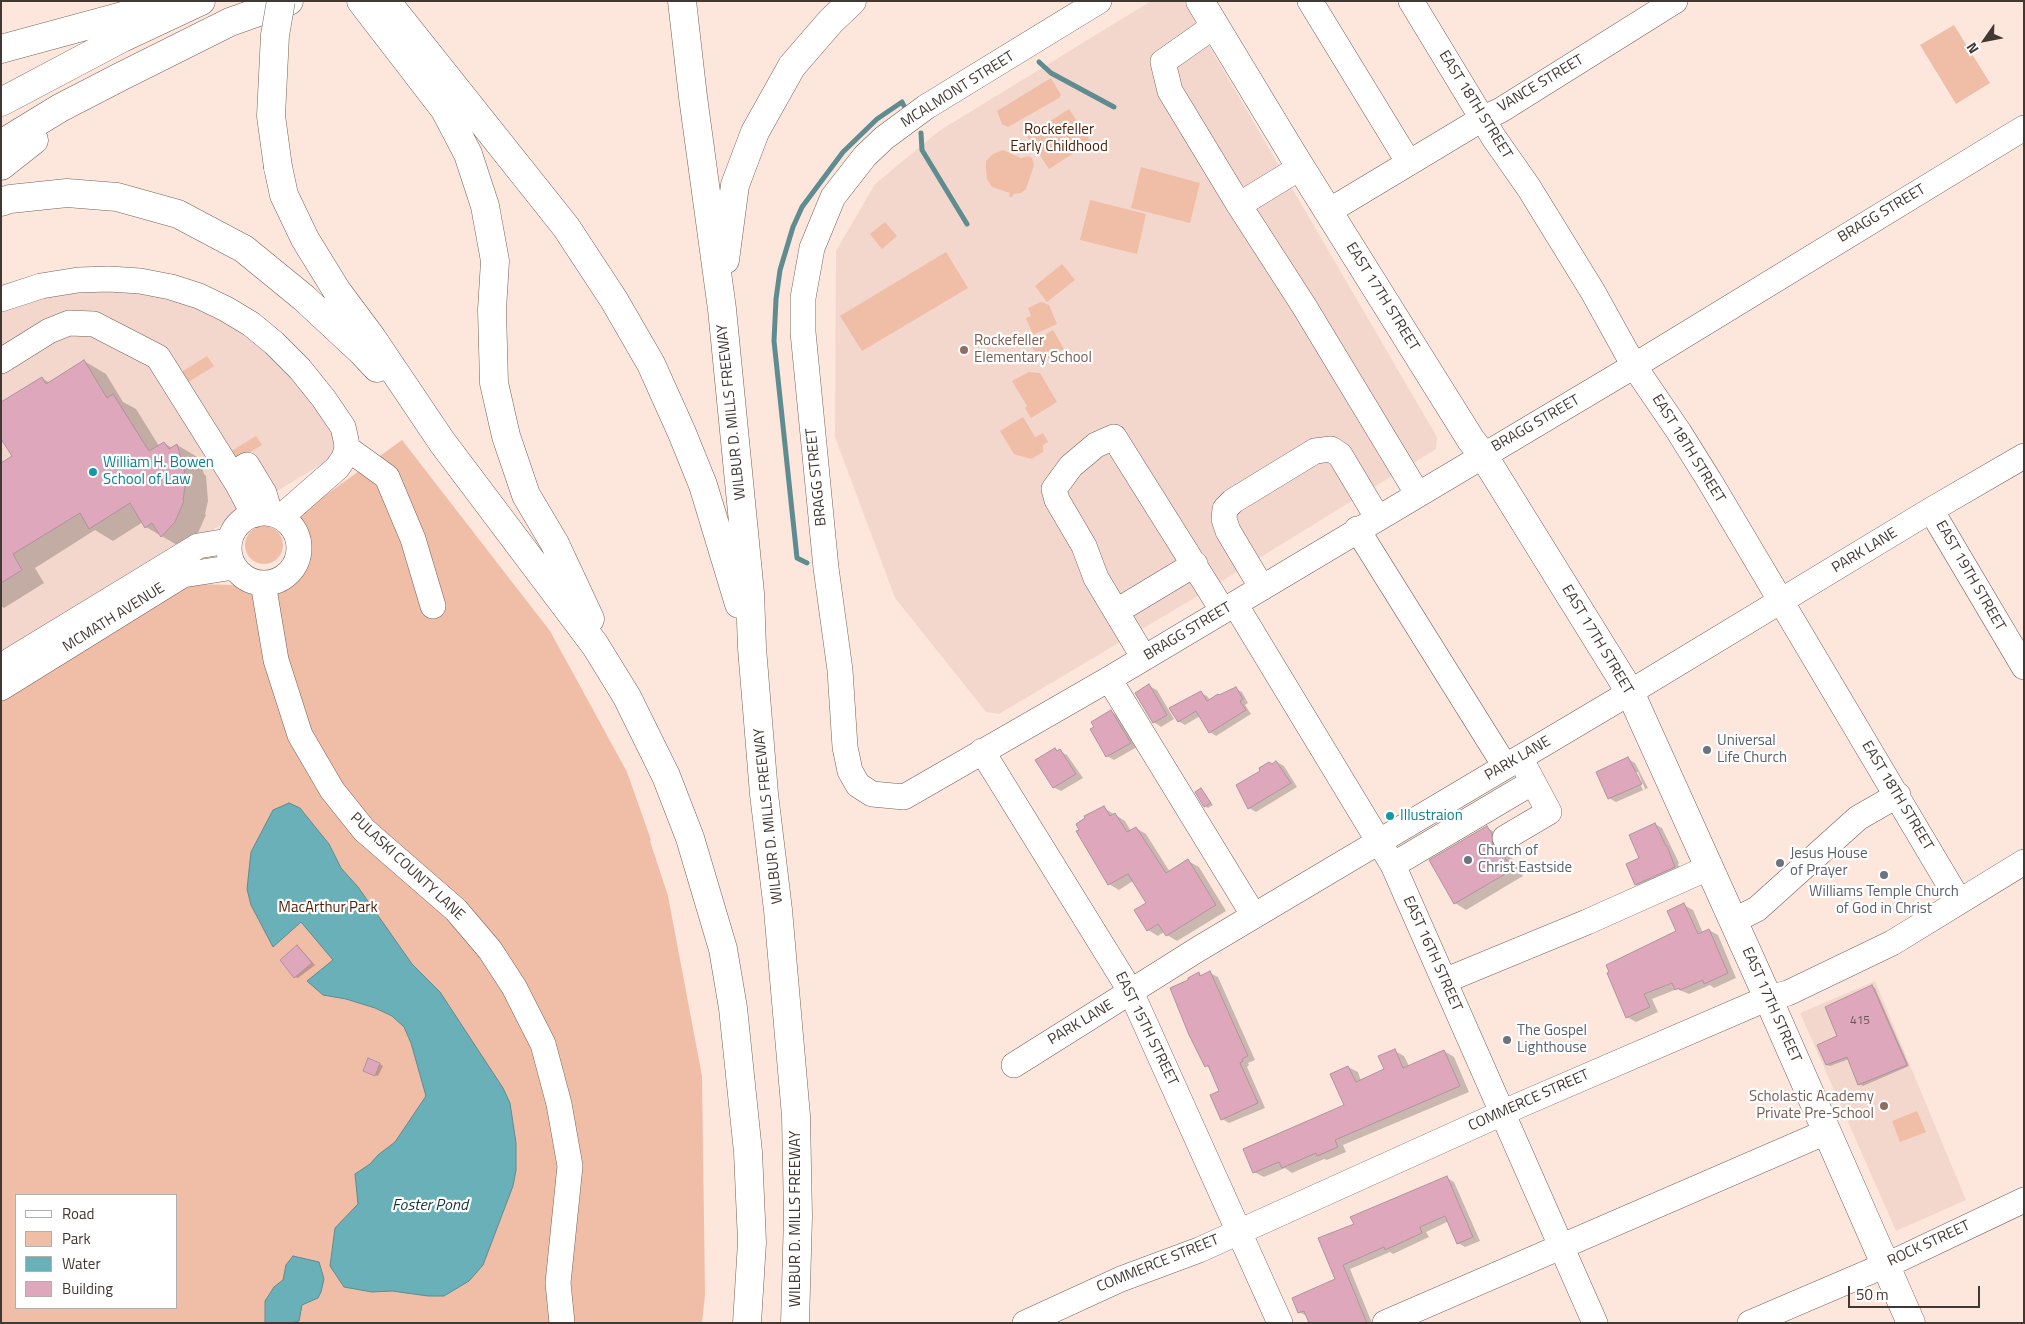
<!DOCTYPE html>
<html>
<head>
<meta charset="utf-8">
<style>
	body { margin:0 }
	#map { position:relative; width:2025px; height:1324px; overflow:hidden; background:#fde7dd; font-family:"Titillium Web",sans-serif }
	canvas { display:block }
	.frame { position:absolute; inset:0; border:2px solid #423833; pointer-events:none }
	.legend { position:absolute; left:15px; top:1194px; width:162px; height:115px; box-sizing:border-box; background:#fff; border:1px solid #b3afad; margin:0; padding:6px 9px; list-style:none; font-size:15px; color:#423833 }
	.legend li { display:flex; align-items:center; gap:10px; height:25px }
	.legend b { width:25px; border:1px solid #b3afad }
	.north { position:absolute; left:1960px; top:15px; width:50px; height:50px; -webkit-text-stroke:4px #fff; paint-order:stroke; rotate:237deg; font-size:14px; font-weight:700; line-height:20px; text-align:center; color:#423833 }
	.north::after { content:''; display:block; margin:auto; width:18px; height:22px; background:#423833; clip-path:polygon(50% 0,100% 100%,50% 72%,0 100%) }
	.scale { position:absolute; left:1848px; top:1286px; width:132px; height:22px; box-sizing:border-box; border:2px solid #423833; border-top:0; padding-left:6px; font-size:15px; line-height:18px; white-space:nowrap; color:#423833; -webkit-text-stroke:4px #fff; paint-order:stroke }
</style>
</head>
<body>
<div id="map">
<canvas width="2025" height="1324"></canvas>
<div class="frame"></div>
<ul class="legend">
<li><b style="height:6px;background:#fff"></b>Road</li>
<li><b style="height:14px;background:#f0bda7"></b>Park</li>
<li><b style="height:14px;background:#6ab0b8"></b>Water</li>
<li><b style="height:14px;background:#dea7bc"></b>Building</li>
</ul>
<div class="north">N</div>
<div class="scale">50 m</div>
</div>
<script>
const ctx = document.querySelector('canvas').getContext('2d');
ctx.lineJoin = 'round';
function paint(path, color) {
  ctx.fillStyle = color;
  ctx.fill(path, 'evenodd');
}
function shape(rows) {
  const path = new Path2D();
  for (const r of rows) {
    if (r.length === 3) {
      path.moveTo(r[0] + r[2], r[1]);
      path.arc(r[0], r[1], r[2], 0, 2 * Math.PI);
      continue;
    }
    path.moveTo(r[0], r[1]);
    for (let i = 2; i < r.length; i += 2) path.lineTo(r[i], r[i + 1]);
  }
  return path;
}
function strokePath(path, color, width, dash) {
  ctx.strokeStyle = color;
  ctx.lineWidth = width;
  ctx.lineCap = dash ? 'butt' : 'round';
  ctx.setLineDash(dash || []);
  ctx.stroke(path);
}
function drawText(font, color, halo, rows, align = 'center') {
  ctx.font = font + ' "Titillium Web",sans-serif';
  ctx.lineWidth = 4.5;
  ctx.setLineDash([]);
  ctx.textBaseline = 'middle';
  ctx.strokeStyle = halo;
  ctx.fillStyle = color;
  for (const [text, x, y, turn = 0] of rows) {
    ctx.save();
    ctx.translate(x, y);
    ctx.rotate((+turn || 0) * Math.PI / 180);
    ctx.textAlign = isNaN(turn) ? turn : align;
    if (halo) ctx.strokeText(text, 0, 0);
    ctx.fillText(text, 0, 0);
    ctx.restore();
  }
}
paint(shape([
	[1151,1,1183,1,1437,437,1436,449,1201,594,999,714,986,712,895,598,835,437,836,251,875,184,939,131],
	[97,285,147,293,208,308,265,346,308,394,336,434,335,456,1,658,1,310,5,307],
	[1875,981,1966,1200,1896,1231,1800,1013]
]), '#f4d7cc');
paint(shape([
	[1954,25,1990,83,1956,104,1920,45],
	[1051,78,1061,95,1059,98,1008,127,1002,124,997,111],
	[1069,109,1091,142,1049,169,1027,136],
	[1003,150,1021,158,1028,156,1032,158,1034,165,1026,189,1021,193,1013,194,1012,197,1009,197,1010,193,992,187,987,179,986,169,986,161,993,154],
	[1141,167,1200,183,1190,223,1131,208],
	[1090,200,1146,214,1137,254,1080,240],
	[885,222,897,236,882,249,870,234],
	[946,252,968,288,862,351,840,316],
	[1062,264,1075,280,1047,302,1035,286],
	[1041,302,1049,305,1057,324,1033,335,1026,318,1031,316,1028,308],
	[1053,330,1064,349,1042,362,1030,344],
	[207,356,214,366,187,383,180,373],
	[1029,372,1040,373,1057,402,1031,418,1025,408,1027,406,1012,381],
	[1023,417,1035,437,1043,433,1048,442,1043,445,1043,452,1031,459,1014,454,1000,431],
	[256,436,262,445,234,462,228,453],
	[402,440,550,631,627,772,651,840,650,841,668,896,702,1076,705,1295,702,1323,1,1323,1,702,107,635,193,584,278,586,297,567,305,549,301,539,301,513],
	[16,1195,176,1195,176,1308,16,1308],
	[264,545,19],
	[1917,1111,1926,1132,1900,1142,1892,1121]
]), '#f0bda7');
const water = shape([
	[289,803,300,808,308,818,329,844,341,868,358,887,412,964,440,992,503,1088,510,1103,516,1143,516,1170,513,1186,483,1265,469,1281,444,1296,428,1296,392,1291,372,1292,344,1287,330,1266,335,1228,358,1204,355,1174,370,1164,378,1155,395,1142,426,1096,411,1043,404,1027,392,1016,375,1008,346,999,323,995,307,981,333,960,301,922,273,947,251,905,247,889,251,852,273,810,289,803],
	[293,1256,319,1262,324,1279,321,1292,318,1298,302,1305,299,1321,291,1323,265,1323,265,1301,274,1287,283,1280,286,1265,293,1256]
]);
paint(water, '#6ab0b8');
strokePath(water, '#5e8c90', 1);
paint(shape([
	[84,361,106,374,123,402,136,409,159,446,164,443,172,448,177,445,199,458,204,474,206,476,208,501,205,514,206,515,197,535,184,549,146,527,143,522,113,541,95,530,35,568,44,583,4,608,1,606,1,505,14,456,42,378,50,383],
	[1149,686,1157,690,1174,719,1161,727,1154,722],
	[1236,689,1242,692,1248,703,1245,705,1251,714,1216,736,1210,732,1200,716,1185,725,1178,721,1201,693,1207,696,1210,700],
	[1111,712,1119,716,1137,747,1114,760,1107,756],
	[1055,749,1067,755,1083,778,1061,791,1053,787],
	[1628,759,1635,763,1648,788,1616,802,1609,798],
	[1635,772,1638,772,1645,789,1643,790],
	[1277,762,1284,766,1297,787,1256,812,1249,808,1273,765],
	[1201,790,1213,805,1208,808,1205,806],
	[1104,808,1125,821,1131,831,1136,828,1146,834,1170,872,1188,861,1199,867,1226,911,1177,941,1167,935,1165,931,1158,936,1148,930,1147,903,1133,881,1119,890,1109,884],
	[1655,824,1662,828,1679,863,1678,864,1681,871,1644,888,1636,884,1641,859],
	[1487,828,1498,834,1503,842,1504,853,1513,859,1523,876,1466,910,1455,903],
	[1684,905,1693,910,1703,933,1709,930,1718,935,1736,978,1714,988,1710,985,1689,994,1677,989,1652,999,1658,1012,1636,1022,1627,1017,1678,932],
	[298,946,315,965,298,978,295,977],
	[1210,973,1218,977,1255,1060,1248,1063,1249,1065,1247,1067,1265,1108,1229,1123,1222,1119,1221,1092,1211,1069,1206,1066,1189,981,1199,974,1203,976],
	[1872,986,1875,988,1909,1066,1863,1086,1859,1084,1849,1059,1830,1066,1827,1065],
	[1395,1051,1404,1056,1409,1066,1444,1051,1454,1057,1469,1092,1343,1145,1346,1152,1327,1160,1324,1159,1292,1173,1285,1168,1264,1177,1254,1172,1346,1106,1348,1067,1358,1072,1361,1081,1385,1070],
	[380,1064,383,1066,378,1076,367,1072],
	[1447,1178,1454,1182,1480,1241,1465,1247,1458,1243,1449,1221,1426,1232,1429,1237,1393,1254,1390,1252,1350,1269,1372,1323,1310,1323,1307,1316,1299,1312,1336,1280,1355,1225]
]), '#0003');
strokePath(shape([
	[1039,62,1051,73,1114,107],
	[921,133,922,150,967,224],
	[807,563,797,558,774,341,776,299,780,270,793,227,802,207,843,152,877,119,902,102,904,106]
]), '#5e8c90', 5);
const building = shape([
	[84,360,107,398,113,394,149,451,164,442,169,449,177,444,182,462,184,462,185,487,183,500,184,501,175,522,161,537,152,523,145,528,130,503,89,529,80,513,13,554,22,570,1,583,1,463,12,456,1,439,1,402,42,377,46,384,84,360],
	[1149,684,1167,715,1153,723,1135,693,1149,684],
	[1236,687,1243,699,1240,701,1246,710,1209,733,1196,711,1178,722,1169,708,1201,691,1207,701,1218,694,1219,695,1236,687],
	[1111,710,1131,743,1106,757,1090,729,1094,727,1091,722,1111,710],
	[1055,748,1057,751,1060,749,1076,774,1053,788,1035,760,1055,748],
	[1628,757,1642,784,1608,799,1596,772,1628,757],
	[1276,761,1291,783,1248,809,1236,785,1260,771,1259,768,1269,762,1272,764,1276,761],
	[1201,788,1211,803,1204,807,1195,792,1201,788],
	[1104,806,1110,816,1115,813,1127,832,1136,827,1166,873,1188,859,1216,905,1166,936,1158,924,1147,931,1134,910,1146,903,1128,874,1108,885,1076,831,1079,830,1076,824,1085,818,1084,816,1104,806],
	[1655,823,1666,846,1667,846,1675,867,1635,885,1626,864,1639,858,1629,835,1655,823],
	[1487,826,1492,834,1493,846,1502,852,1512,870,1454,904,1429,860,1487,826],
	[1684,903,1698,934,1709,929,1728,973,1704,984,1703,980,1680,990,1679,988,1675,990,1672,983,1644,994,1650,1007,1626,1018,1607,973,1609,972,1606,965,1676,931,1667,911,1684,903],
	[297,945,312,963,294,978,280,960,297,945],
	[1210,971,1248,1056,1242,1059,1243,1061,1240,1063,1258,1103,1221,1120,1210,1095,1219,1091,1208,1065,1205,1067,1189,1035,1170,988,1188,980,1188,978,1199,972,1200,976,1210,971],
	[1872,985,1907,1065,1858,1085,1847,1057,1826,1065,1817,1045,1837,1036,1825,1007,1872,985],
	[1395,1049,1403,1068,1444,1050,1460,1086,1335,1140,1338,1147,1317,1156,1316,1153,1282,1168,1279,1162,1253,1173,1243,1149,1344,1105,1330,1074,1348,1066,1356,1082,1384,1069,1378,1056,1395,1049],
	[368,1058,380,1063,375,1076,363,1071,368,1058],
	[1447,1176,1473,1237,1457,1244,1445,1216,1420,1227,1422,1233,1385,1250,1384,1247,1343,1265,1367,1323,1309,1323,1304,1311,1298,1313,1292,1298,1335,1279,1318,1238,1354,1224,1350,1217,1447,1176]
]);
paint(building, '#dea7bc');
strokePath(building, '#ae949d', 1);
const minor = shape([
	[1099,1,926,107,884,138,865,156,833,197,812,248,803,298,803,332,826,568,840,670,845,747,850,771,858,785,872,794,904,797,1109,679,1634,366,2024,128],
	[1310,1,1409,163],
	[1411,1,1494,138,1529,188,1593,292,1634,366,1679,432,1709,480,1959,901],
	[1214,26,1163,62,1170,91,1239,205,1304,306,1417,493],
	[1239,205,1301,167],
	[1329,211,1482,119,1501,110,1675,1],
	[1,299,41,286,78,280,109,279,140,281,171,287,199,296,226,309,251,324,274,343,300,369,324,399,343,427,346,440,347,448,344,458,337,468,281,517],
	[1,361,49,331,69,323,94,324,158,357,237,483,254,515],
	[347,448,387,477,413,539,433,606],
	[232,474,247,465,264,493,270,513],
	[1931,510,2024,667],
	[264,548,35],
	[1357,529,1505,766],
	[263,583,276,660,300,735,332,790,364,830,456,910,490,950,514,987,543,1044,559,1104,570,1166,558,1283,562,1323],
	[1262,588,1228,531,1224,519,1225,509,1233,501,1315,451,1331,449,1340,455,1377,517],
	[1235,604,1393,865,1595,1323],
	[1117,611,1195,564],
	[1144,658,1096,578,1084,546,1057,500,1054,489,1071,466,1096,445,1114,437,1223,611],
	[1,666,198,546,228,541],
	[1109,679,1254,916],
	[1,688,183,575,234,567],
	[982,751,1131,992,1280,1323],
	[1505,838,1549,812,1525,767],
	[1393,865,1533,782],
	[1733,921,1757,909,1858,818,1898,795],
	[1444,981,1587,922,1710,867],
	[1014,1065,1200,948,1614,702,1931,510,2024,456],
	[1025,1323,1121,1279,1199,1250,1520,1105,1768,998,1788,993,1892,943,2024,862],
	[1385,1323,1826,1132],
	[1750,1323,1902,1258,2024,1200]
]);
const major = shape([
	[1200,1,1293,155,1471,440,1483,455,1630,692,1768,998,1911,1323]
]);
const highway = shape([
	[361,1,445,110,468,154,485,206,495,261,492,310,494,383,506,436,526,495,555,544,590,619],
	[386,1,566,227,614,300,651,364,682,433,703,485,739,604],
	[682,1,693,97,722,309,750,593,752,648,764,794,778,910,796,1116,798,1216,795,1323],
	[1,49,163,5],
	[1,102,122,38,201,1],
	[1,144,60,108,120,77,230,22,289,1],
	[1,166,34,140],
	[278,167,284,195,305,239,337,291,372,338,442,442,595,645,627,697,666,776,690,838,723,949,733,1008,748,1152,752,1242,747,1323],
	[1,202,10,199,67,193,117,197,178,214,244,249,304,298,362,352,377,368],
	[725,260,735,185,755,132,792,66,831,21,852,1]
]);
strokePath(minor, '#786056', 26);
strokePath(major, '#786056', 29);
strokePath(highway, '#786056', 29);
strokePath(minor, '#fff', 25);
strokePath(major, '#fff', 28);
strokePath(highway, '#fff', 28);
const highwayBridge = shape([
	[278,167,271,116,275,35,281,1]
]);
strokePath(highwayBridge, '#786056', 29, []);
strokePath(highwayBridge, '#fff', 28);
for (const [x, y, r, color] of [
	[964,350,5,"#8d6e63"],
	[93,472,5,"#0f9aa8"],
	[1707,750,5,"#6b7280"],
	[1390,816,5,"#0f9aa8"],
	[1468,860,5,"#6b7280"],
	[1780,863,5,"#6b7280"],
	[1884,875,5,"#6b7280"],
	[1507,1040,5,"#6b7280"],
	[1884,1106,5,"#8d6e63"]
]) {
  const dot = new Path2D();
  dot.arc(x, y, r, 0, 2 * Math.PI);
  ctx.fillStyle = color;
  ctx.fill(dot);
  strokePath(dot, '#fff', 2);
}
drawText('12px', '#695455', null, [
	["415",1860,1021]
]);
drawText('15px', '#423833', '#fff', [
	["VANCE STREET",1541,84,-31],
	["MCALMONT STREET",958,90,-32],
	["EAST 18TH STREET",1475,105,58],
	["BRAGG STREET",1882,214,-31],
	["EAST 17TH STREET",1382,297,58],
	["WILBUR D. MILLS FREEWAY",732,412,-96],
	["BRAGG STREET",1536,424,-30],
	["EAST 18TH STREET",1688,449,58],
	["BRAGG STREET",817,477,-96],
	["PARK LANE",1865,551,-31],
	["EAST 19TH STREET",1970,576,60],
	["MCMATH AVENUE",114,618,-32],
	["BRAGG STREET",1188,632,-31],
	["EAST 17TH STREET",1597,640,59],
	["PARK LANE",1518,759,-30],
	["EAST 18TH STREET",1897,796,59],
	["WILBUR D. MILLS FREEWAY",769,816,-96],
	["PULASKI COUNTY LANE",407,867,43],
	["EAST 16TH STREET",1432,954,66],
	["EAST 17TH STREET",1771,1005,66],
	["PARK LANE",1081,1023,-31],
	["EAST 15TH STREET",1146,1029,64],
	["COMMERCE STREET",1529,1101,-24],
	["WILBUR D. MILLS FREEWAY",796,1219,-90],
	["ROCK STREET",1929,1244,-25],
	["COMMERCE STREET",1158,1264,-22]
]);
drawText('15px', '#4f1f06', '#fff', [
	["Rockefeller",1059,130],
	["Early Childhood",1059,147],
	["MacArthur Park",328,908]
]);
drawText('15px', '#785e54', '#fff', [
	["Rockefeller",974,341],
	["Elementary School",974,358],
	["Scholastic Academy",1874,1097,"right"],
	["Private Pre-School",1874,1114,"right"]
], 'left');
drawText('15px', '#0d838f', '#fff', [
	["William H. Bowen",103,463],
	["School of Law",103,480],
	["Illustraion",1400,816]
], 'left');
drawText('15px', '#5b616d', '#fff', [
	["Universal",1717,741],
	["Life Church",1717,758],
	["Church of",1478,851],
	["Christ Eastside",1478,868],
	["Jesus House",1790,854],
	["of Prayer",1790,871],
	["Williams Temple Church",1884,892,"center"],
	["of God in Christ",1884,909,"center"],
	["The Gospel",1517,1031],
	["Lighthouse",1517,1048]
], 'left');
drawText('italic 16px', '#13363a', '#fff', [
	["Foster Pond",430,1206]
]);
</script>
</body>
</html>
